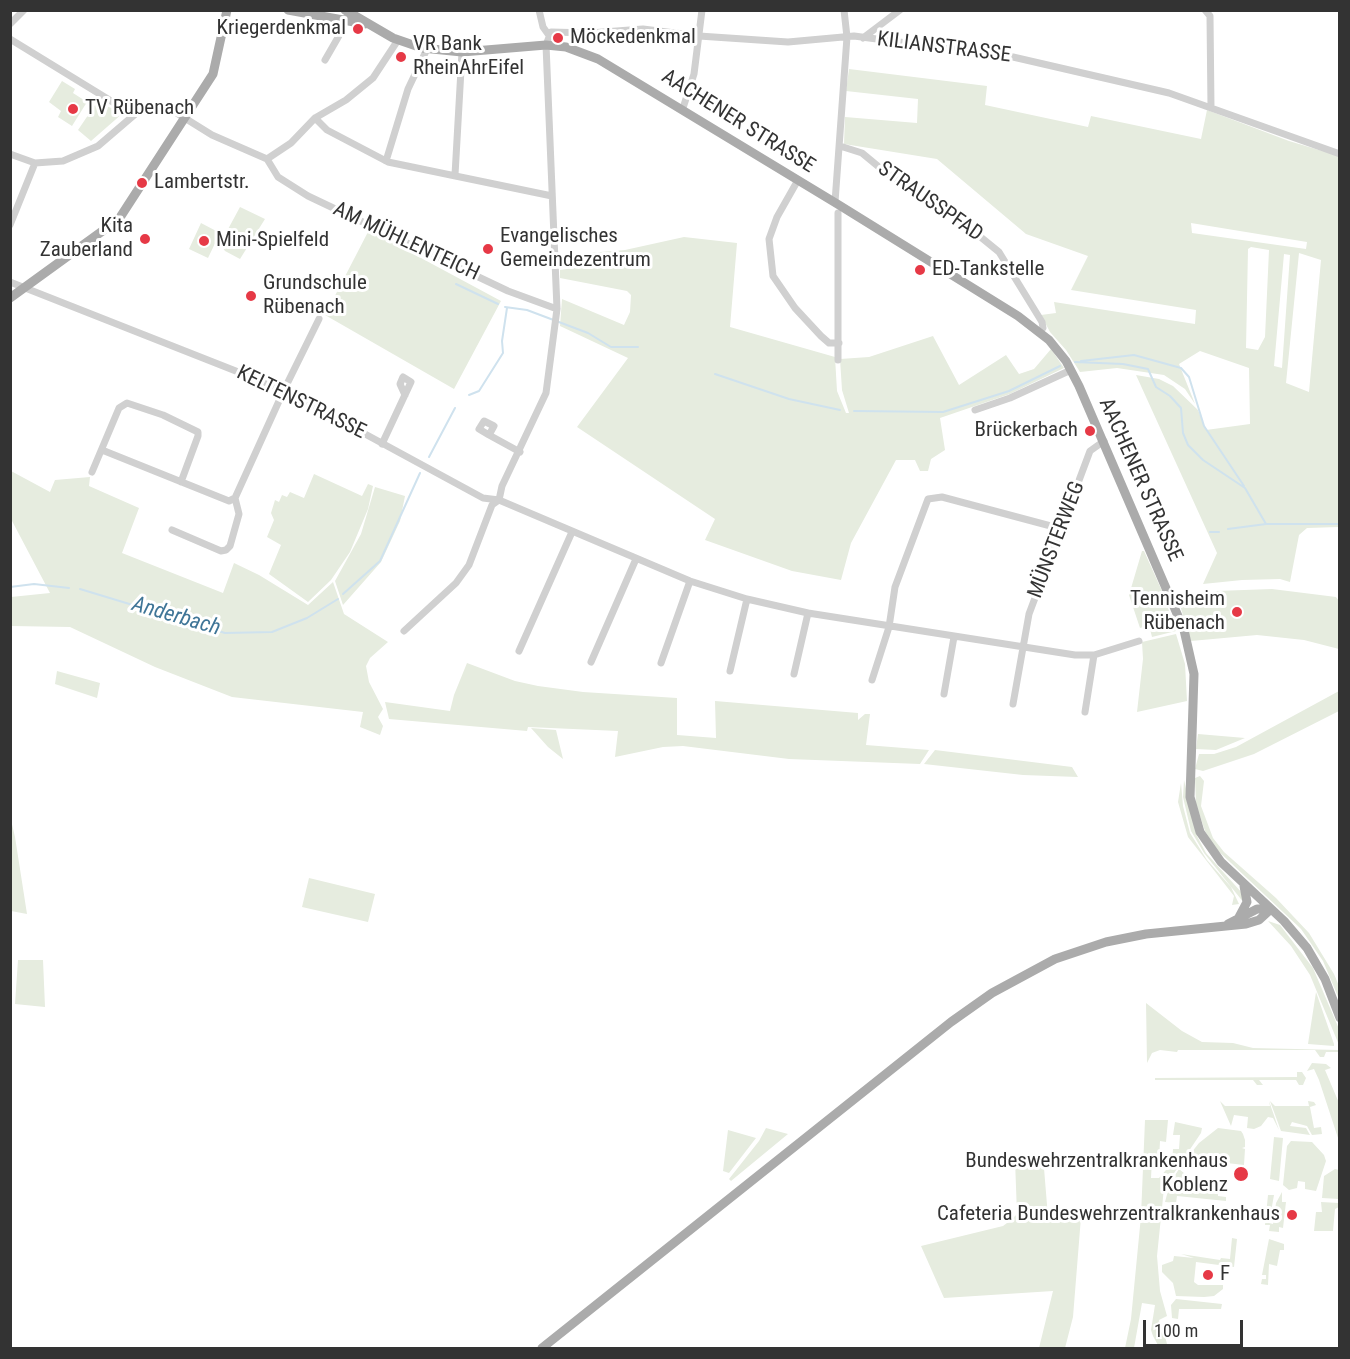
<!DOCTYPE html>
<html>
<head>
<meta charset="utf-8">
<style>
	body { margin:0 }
	#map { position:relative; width:1350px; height:1359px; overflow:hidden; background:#fff; font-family:"Roboto Condensed",sans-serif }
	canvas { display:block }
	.frame { position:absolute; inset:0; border:12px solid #333; pointer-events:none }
	.scale { position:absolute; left:1143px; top:1320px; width:100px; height:27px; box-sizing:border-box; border:3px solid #333; border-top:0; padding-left:8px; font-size:18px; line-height:21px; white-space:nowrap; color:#333; -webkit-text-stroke:4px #fff; paint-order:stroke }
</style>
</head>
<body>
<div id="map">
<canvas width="1350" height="1359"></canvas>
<div class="frame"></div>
<div class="scale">100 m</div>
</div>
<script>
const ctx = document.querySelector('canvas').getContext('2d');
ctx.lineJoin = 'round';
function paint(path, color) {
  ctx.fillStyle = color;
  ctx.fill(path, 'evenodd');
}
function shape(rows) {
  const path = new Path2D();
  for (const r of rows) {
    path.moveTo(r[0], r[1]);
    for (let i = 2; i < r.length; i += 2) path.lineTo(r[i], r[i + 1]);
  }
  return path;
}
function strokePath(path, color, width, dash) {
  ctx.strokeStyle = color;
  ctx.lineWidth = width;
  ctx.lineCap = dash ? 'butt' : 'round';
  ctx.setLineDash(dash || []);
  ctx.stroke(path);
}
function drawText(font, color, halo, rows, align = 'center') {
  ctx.font = font + ' "Roboto Condensed",sans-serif';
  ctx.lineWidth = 6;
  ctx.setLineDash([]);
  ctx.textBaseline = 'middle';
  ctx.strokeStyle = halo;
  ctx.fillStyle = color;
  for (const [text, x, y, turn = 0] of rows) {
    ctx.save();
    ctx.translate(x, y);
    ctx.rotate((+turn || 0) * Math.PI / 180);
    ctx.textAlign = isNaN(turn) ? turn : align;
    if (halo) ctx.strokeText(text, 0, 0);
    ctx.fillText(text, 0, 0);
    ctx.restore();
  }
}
paint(shape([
	[849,69,987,86,985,105,1088,127,1091,116,1201,139,1207,110,1289,141,1339,156,1339,527,1307,528,1299,535,1290,582,1280,579,1242,580,1203,584,1217,553,1136,375,1159,379,1173,386,1198,410,1206,430,1250,424,1249,368,1200,351,1179,364,1195,404,1185,389,1164,375,1117,368,1080,372,1066,350,1050,332,1041,315,1056,313,1054,302,1195,324,1196,310,1071,290,1088,256,1026,234,937,159,844,144,845,117,917,123,918,99,846,91],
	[1191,223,1307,242,1306,249,1192,233],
	[1251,247,1269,250,1265,337,1258,350,1246,348,1248,249],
	[1299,253,1321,260,1309,392,1286,383],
	[1284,254,1290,255,1282,368,1274,366],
	[62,81,75,89,73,93,87,102,72,126,58,117,61,111,49,102],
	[97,102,123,113,91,141,78,130],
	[240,207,265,219,240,259,225,251,220,244],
	[201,223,220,233,208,258,189,249],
	[369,230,501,301,454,389,325,315],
	[684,237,737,243,730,327,835,357,837,391,846,413,849,413,842,390,840,359,869,357,933,336,959,385,1006,355,1019,374,1034,369,1051,349,1064,368,1010,394,940,418,945,450,931,459,928,471,920,471,915,460,896,460,851,543,841,580,792,571,705,540,715,519,577,427,628,358,560,326,562,299,624,325,630,312,631,295,627,291,560,278,560,270,588,266,588,253,625,250],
	[11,471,50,492,55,480,90,477,89,486,139,508,122,553,223,593,234,563,259,575,308,605,333,582,344,614,388,642,370,658,366,666,369,682,383,709,378,717,383,726,380,735,360,727,363,712,232,697,155,667,70,627,11,626,11,597,50,593,11,519],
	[314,474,362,496,368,484,373,486,368,509,350,552,331,580,308,602,269,574,281,545,267,537,274,520,271,513,275,500,279,502,282,495,287,497,290,492,304,498],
	[375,487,405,496,400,521,381,562,343,605,335,581,361,534],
	[1142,551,1144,551,1162,591,1176,631,1152,637,1149,625,1140,628,1129,595],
	[1272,589,1336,597,1339,601,1339,649,1304,640,1257,635,1191,641,1179,602,1216,591],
	[1176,634,1185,664,1187,701,1137,712,1143,659,1142,642],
	[467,663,515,681,538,686,583,692,677,698,677,735,716,738,715,701,858,713,858,720,865,714,870,714,866,745,929,750,920,764,789,759,683,746,663,747,615,757,618,731,528,727,527,731,389,719,385,702,450,711,454,695],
	[57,671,100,683,97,698,55,684],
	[1339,691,1339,711,1254,754,1203,771,1195,769,1199,754,1214,754,1236,747],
	[531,728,556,730,563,759,548,747],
	[1198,734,1245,738,1216,750,1196,749],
	[935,750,1072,767,1078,777,1023,775,924,764],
	[1200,776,1204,781,1201,806,1213,838,1224,852,1276,898,1309,933,1334,974,1339,986,1339,999,1323,961,1301,929,1214,847,1205,831,1196,804,1195,778],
	[1184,780,1197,836,1206,853,1243,894,1244,903,1204,853,1191,831,1183,797],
	[1181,783,1183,806,1190,833,1207,860,1231,887,1239,904,1232,905,1234,896,1188,837,1178,802],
	[11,820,15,837,27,914,11,911],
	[309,878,375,894,368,922,302,907],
	[1268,921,1280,925,1313,968,1339,1029,1339,1045,1310,975,1291,946],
	[18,960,43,960,45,1007,15,1004],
	[1316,992,1334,1044,1334,1046,1308,1044],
	[1146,1003,1182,1031,1202,1042,1233,1043,1253,1048,1339,1050,1339,1057,1338,1052,1326,1052,1324,1057,1320,1057,1315,1050,1178,1050,1177,1052,1160,1050,1152,1053,1147,1063],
	[1312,1063,1326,1064,1331,1068,1325,1070,1339,1103,1339,1141,1319,1080,1314,1069,1307,1071],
	[1297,1072,1302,1072,1306,1078,1303,1085,1299,1085,1296,1080,1259,1080,1263,1085,1257,1085,1253,1080,1155,1080,1155,1078,1297,1077],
	[1220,1101,1225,1106,1270,1106,1269,1101,1279,1130,1273,1118,1268,1117,1261,1126,1254,1129,1247,1128,1248,1117,1234,1115,1231,1126],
	[1270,1101,1275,1106,1309,1106,1308,1101,1314,1102,1316,1105,1310,1107,1314,1128,1321,1127,1322,1134,1312,1135,1307,1126,1292,1122,1290,1126,1306,1128,1310,1135,1281,1131],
	[1145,1120,1168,1120,1166,1142,1160,1141,1159,1159,1152,1159,1151,1178,1159,1178,1172,1163,1173,1149,1179,1149,1180,1135,1173,1135,1175,1122,1202,1128,1201,1133,1164,1188,1157,1256,1160,1291,1167,1316,1159,1320,1158,1329,1165,1336,1168,1348,1159,1347,1153,1336,1151,1330,1155,1305,1142,1303,1134,1348,1125,1348,1131,1319,1141,1216],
	[766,1128,788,1134,731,1181,729,1179,759,1141],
	[1218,1128,1241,1131,1243,1134,1245,1140,1245,1147,1242,1148,1245,1149,1244,1165,1192,1159,1191,1164,1183,1163,1199,1143],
	[728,1130,756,1138,729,1173,723,1171],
	[1274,1137,1283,1138,1279,1181,1270,1179],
	[1291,1141,1312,1142,1324,1155,1326,1161,1316,1191,1305,1189,1305,1182,1298,1181,1297,1188,1289,1190,1283,1185,1287,1146],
	[1043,1156,1048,1217,1081,1217,1073,1317,1065,1348,1039,1348,1053,1291,944,1298,921,1246,1003,1226,1011,1220,1017,1214,1015,1160],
	[1179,1169,1190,1178,1217,1181,1218,1196,1226,1197,1226,1201,1177,1196,1176,1203,1165,1202,1170,1183],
	[1335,1169,1339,1170,1339,1199,1322,1198,1324,1176],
	[1282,1192,1282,1202,1286,1202,1283,1228,1279,1227,1279,1232,1269,1231,1270,1225,1265,1225,1268,1195,1274,1195,1269,1223,1273,1224,1276,1203],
	[1321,1202,1339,1203,1339,1207,1335,1209,1333,1231,1314,1231,1316,1212,1322,1212],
	[1232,1238,1237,1239,1234,1267,1196,1262,1194,1282,1198,1285,1223,1285,1223,1289,1214,1296,1204,1297,1176,1296,1173,1283,1162,1272,1162,1265,1173,1261,1174,1256,1194,1258,1181,1254,1220,1260,1221,1258,1230,1259],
	[1269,1239,1284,1244,1284,1250,1280,1250,1277,1266,1269,1264,1268,1285,1261,1284,1262,1279,1266,1279,1266,1275,1262,1275],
	[1176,1299,1222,1304,1221,1309,1179,1309,1178,1319,1172,1318,1171,1305]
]), '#e6ecdf');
strokePath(shape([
	[456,284,498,304],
	[505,307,527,310,588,333,611,347,638,347],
	[1081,361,1134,355,1181,368,1189,377,1204,426,1244,486],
	[1075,362,1123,364,1148,369,1156,387,1170,396,1181,408,1183,433,1188,445,1203,460,1245,488,1266,524,1340,524],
	[715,374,789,399,840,410],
	[469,395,479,391,503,353,502,341,507,308],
	[854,411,943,412,1009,391,1060,366],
	[429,457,455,408],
	[1228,529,1266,524],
	[1210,532,1219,532],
	[10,587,34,584,69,588],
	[80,589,225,633,272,632,307,618,338,599],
	[343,594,380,561,420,473]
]), '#cfe2ee', 2);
strokePath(shape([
	[539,10,543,27,548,34],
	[1205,10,1210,16,1211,108],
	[10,24,24,10],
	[863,38,900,10],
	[10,39,116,104,131,109,175,112,212,135,267,159,291,143,315,118,346,100,373,78,398,40],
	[325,60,340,34,346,18],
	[683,108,694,74,702,10],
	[315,118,327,130,388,162,552,196],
	[840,146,862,153,885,172,945,208,999,252,1042,322,1043,328,1040,332],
	[10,154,35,163,63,161,98,146,140,110],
	[267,159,278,177,308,196,508,291,557,309],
	[386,161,408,89,427,49],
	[455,175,462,52],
	[798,180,777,217,769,239,773,276,795,308,821,336,829,343,839,343],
	[835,202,847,37,844,10],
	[10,225,35,163],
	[10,282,284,390,483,498,499,500,690,581,747,599,808,613,1075,655,1094,655,1139,641],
	[838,360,838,213],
	[975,410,1010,398,1071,370],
	[489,435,494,426,484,421,479,429,489,435,520,452],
	[382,444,411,382,403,377,400,384,405,395],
	[102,450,229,501,235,498,284,390,319,319],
	[92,472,119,408,127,403,163,415,198,432,198,436,181,482],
	[172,530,221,551,226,550,230,546,239,514,235,498],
	[404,631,456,583,469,565,492,505,499,500,502,486,546,393,557,309,546,45,551,32,590,33,643,29,699,36,788,42,854,36,1013,57,1169,93,1340,154],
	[519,651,572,532],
	[591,662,636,559],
	[661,663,690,581],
	[730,671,747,599],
	[794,674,808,613],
	[872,680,889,627,895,587,928,499,942,497,1062,529],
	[944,694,954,637],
	[1013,704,1029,614,1090,451,1104,441],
	[1085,712,1094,655]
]), '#d0d0d0', 7);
strokePath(shape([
	[288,10,365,24],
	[345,10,393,38,422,48,462,52,546,45,566,47,598,59,839,205,1018,316,1049,340,1066,361,1079,386,1184,630,1194,674,1190,797,1200,832,1221,862,1284,921,1307,948,1325,979,1340,1018],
	[10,298,119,219,213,74,227,10],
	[1239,917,1247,902,1244,886],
	[1228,924,1257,909,1271,909],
	[542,1348,951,1022,992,993,1055,959,1106,942,1146,934,1246,924,1259,920,1271,909]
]), '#ababab', 9);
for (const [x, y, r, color] of [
	[358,29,6,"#e63946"],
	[558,38,6,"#e63946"],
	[401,57,6,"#e63946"],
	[73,109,6,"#e63946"],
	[142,183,6,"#e63946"],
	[145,239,6,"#e63946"],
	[204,241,6,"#e63946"],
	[488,249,6,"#e63946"],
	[920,270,6,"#e63946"],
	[251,296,6,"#e63946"],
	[1090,431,6,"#e63946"],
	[1237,612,6,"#e63946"],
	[1241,1174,8,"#e63946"],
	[1292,1215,6,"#e63946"],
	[1208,1275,6,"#e63946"]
]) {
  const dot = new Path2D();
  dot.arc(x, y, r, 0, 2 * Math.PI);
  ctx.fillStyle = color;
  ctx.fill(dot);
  strokePath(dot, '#fff', 2);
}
drawText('21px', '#333', '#fff', [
	["Kriegerdenkmal",346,29,"right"],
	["Möckedenkmal",570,38],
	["VR Bank",413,45],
	["RheinAhrEifel",413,69],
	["TV Rübenach",85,109],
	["Lambertstr.",154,183],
	["Kita",133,227,"right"],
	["Zauberland",133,251,"right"],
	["Evangelisches",500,237],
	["Gemeindezentrum",500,261],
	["Mini-Spielfeld",216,241],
	["ED-Tankstelle",932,270],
	["Grundschule",263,284],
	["Rübenach",263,308],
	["Brückerbach",1078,431,"right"],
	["Tennisheim",1225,600,"right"],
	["Rübenach",1225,624,"right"],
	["Bundeswehrzentralkrankenhaus",1228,1162,"right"],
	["Koblenz",1228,1186,"right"],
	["Cafeteria Bundeswehrzentralkrankenhaus",1280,1215,"right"],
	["F",1220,1275]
], 'left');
drawText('21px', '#333', '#fff', [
	["KILIANSTRASSE",944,48,7],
	["AACHENER STRASSE",738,122,32],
	["STRAUSSPFAD",930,202,35],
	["AM MÜHLENTEICH",406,242,25],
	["KELTENSTRASSE",301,403,26],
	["AACHENER STRASSE",1140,480,66],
	["MÜNSTERWEG",1057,540,-69]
]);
drawText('italic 22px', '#3f7597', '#fff', [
	["Anderbach",176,617,16]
]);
</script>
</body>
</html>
